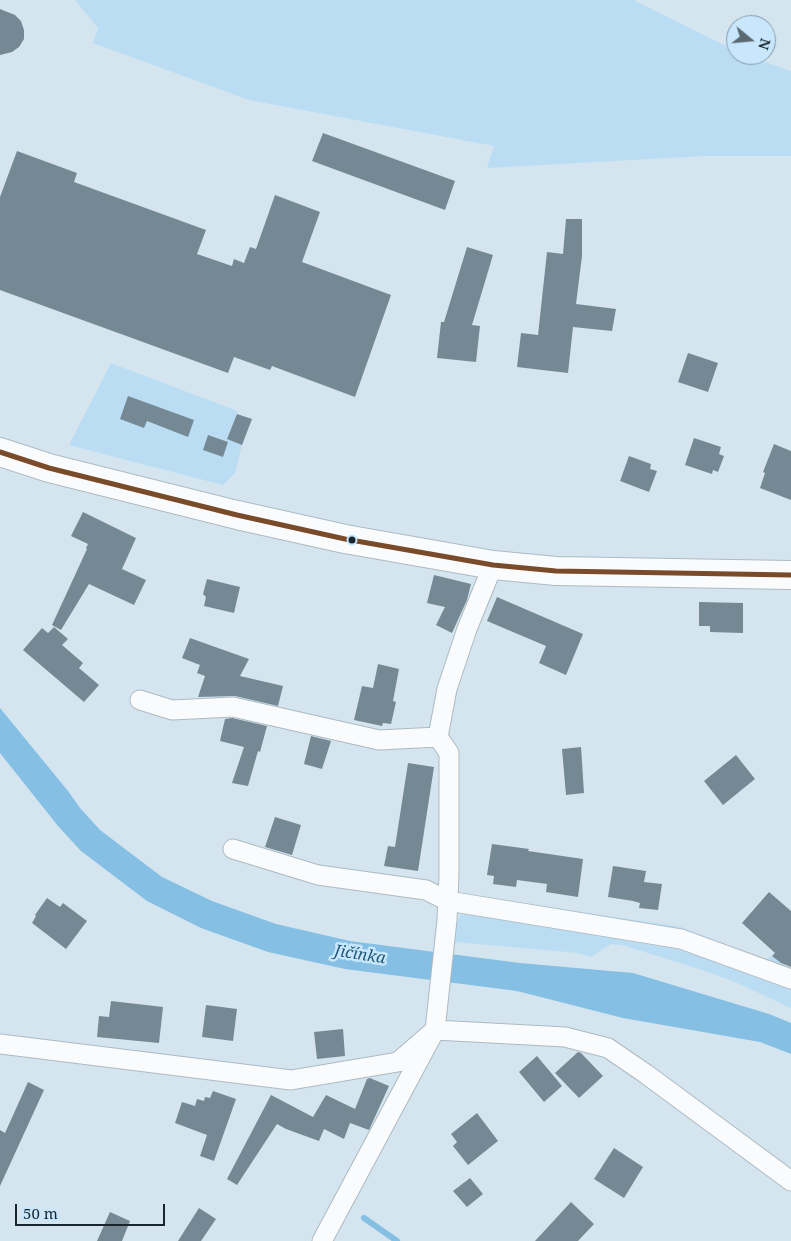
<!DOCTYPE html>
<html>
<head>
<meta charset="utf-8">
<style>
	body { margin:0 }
	#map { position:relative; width:791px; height:1241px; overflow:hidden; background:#d4e5f0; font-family:"Noto Serif",serif }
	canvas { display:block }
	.north { position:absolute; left:726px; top:15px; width:50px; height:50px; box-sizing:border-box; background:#c8e7fc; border:1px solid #8299a9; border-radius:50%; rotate:107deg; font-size:14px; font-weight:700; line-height:20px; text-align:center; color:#19252d }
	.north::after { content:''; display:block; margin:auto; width:18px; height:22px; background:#5a6871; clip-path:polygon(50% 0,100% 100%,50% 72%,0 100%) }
	.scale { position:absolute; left:15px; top:1204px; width:150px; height:22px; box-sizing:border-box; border:2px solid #19252d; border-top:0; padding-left:6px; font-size:15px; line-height:18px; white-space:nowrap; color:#19252d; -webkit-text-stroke:4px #c8e7fc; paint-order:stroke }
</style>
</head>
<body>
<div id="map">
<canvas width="791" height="1241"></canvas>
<div class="north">N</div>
<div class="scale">50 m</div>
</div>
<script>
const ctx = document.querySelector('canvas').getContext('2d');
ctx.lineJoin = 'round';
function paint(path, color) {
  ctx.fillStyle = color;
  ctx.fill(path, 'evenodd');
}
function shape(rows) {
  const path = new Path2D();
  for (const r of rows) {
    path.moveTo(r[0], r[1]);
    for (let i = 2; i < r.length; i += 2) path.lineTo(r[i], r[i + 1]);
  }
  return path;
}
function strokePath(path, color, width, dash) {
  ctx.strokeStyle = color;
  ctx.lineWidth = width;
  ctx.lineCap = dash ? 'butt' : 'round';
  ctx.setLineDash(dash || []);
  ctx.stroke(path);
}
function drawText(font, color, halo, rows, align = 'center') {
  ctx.font = font + ' "Noto Serif",serif';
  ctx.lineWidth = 5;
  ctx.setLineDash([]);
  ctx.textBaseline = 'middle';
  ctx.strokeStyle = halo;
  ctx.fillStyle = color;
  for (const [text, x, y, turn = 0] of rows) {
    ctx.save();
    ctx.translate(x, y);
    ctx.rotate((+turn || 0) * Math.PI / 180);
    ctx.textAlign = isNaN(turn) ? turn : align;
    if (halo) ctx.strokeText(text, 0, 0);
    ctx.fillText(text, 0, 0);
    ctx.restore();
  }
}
paint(shape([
	[75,0,633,0,736,51,736,55,745,55,791,71,791,156,706,156,487,168,494,146,249,100,93,43,98,28],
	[111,363,237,411,237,414,252,419,242,445,235,473,223,485,69,445],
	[464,894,681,927,764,960,772,956,791,971,791,1008,735,982,699,969,622,945,611,944,591,957,578,953,455,942,457,922,460,916]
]), '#bbddf3');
paint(shape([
	[0,708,68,791,80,808,100,830,162,877,212,901,276,924,350,941,520,963,633,973,769,1014,791,1023,791,1054,760,1042,623,1018,517,991,345,969,268,952,201,928,147,901,81,851,58,826,0,753]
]), '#85bfe3');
strokePath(shape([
	[364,1218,397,1241]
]), '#85bfe3', 6);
paint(shape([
	[0,9,15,15,21,21,24,30,24,39,19,47,12,52,0,55],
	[323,133,455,181,445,210,312,161],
	[17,151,77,173,74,182,206,230,197,254,232,266,234,259,244,263,250,247,256,249,275,195,320,212,302,262,391,295,355,397,272,366,270,370,234,357,228,373,0,290,0,197],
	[566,219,582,219,582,256,576,304,616,309,612,331,573,327,568,373,517,367,521,333,538,335,547,252,563,254],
	[467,247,493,255,472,325,480,326,476,362,437,358,441,322,444,322],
	[688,353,718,363,708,392,678,382],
	[128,396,194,420,188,437,147,421,144,428,120,419],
	[237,414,252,419,242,445,227,439],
	[208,435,228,442,223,457,203,450],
	[694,438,721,447,719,454,724,456,718,472,713,470,712,474,685,465],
	[774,444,791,451,791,500,760,488,765,473,763,472],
	[629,456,651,464,650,469,657,471,649,492,620,481],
	[83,512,136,538,122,569,146,580,134,605,89,584,61,630,52,625,87,549,86,548,88,544,71,536],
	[434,575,471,584,467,600,452,633,436,625,445,607,427,603],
	[207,579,240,587,234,613,204,606,206,597,203,594],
	[497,597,583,634,566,675,539,663,546,646,487,621],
	[699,602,743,603,743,633,710,632,710,626,699,626],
	[54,627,68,639,62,645,83,663,79,668,99,685,84,702,23,650,42,628,48,633],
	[190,638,249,659,240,676,283,686,278,706,235,696,198,697,205,676,197,673,200,665,182,658],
	[378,664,399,669,393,701,396,702,391,724,383,723,382,726,354,720,362,686,373,688],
	[232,718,267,726,260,752,258,751,248,786,232,783,244,747,220,741,225,719],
	[311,736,331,741,322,769,304,764],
	[581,747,584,793,566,795,562,749],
	[736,755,755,779,723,805,704,781],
	[408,763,434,767,418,871,384,866,388,846,395,847],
	[275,817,301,825,292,855,265,847],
	[492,844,529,849,528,851,583,859,578,897,546,892,547,884,517,880,516,887,493,884,494,876,487,875],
	[613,866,646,871,644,882,662,884,658,910,639,908,640,903,633,901,608,897],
	[769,892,791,911,791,967,781,963,772,956,775,953,742,923],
	[47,898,60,907,63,903,87,921,66,949,32,923,36,916,35,915],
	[111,1001,163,1007,159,1043,97,1037,99,1016,109,1017],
	[206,1005,237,1009,233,1041,202,1037],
	[343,1029,345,1056,317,1059,314,1032],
	[578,1052,581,1053,603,1076,579,1098,555,1073],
	[537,1056,562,1086,544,1102,519,1072],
	[370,1078,389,1086,369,1130,350,1123,344,1139,324,1129,319,1141,286,1129,277,1124,237,1185,227,1179,271,1095,313,1117,326,1095,355,1109,367,1079],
	[28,1082,44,1090,0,1186,0,1130,5,1133],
	[213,1091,236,1099,214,1161,200,1156,207,1135,175,1123,182,1102,195,1106,197,1099,204,1101,205,1097,210,1098],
	[477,1113,498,1141,468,1165,453,1146,457,1142,451,1134],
	[614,1148,643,1167,624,1198,594,1179],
	[470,1178,483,1194,467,1207,453,1191],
	[571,1202,594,1224,578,1241,535,1241],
	[199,1208,216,1219,201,1241,178,1241],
	[110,1212,130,1221,122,1241,97,1241]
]), '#758995');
const minor = shape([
	[140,700,172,710,233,707,379,740,438,737],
	[233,849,318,875,426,890,448,901,681,939,791,979],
	[0,1044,291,1080,398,1062,435,1030,565,1037,608,1048,646,1074,791,1181],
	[322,1241,435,1030,447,920,449,875,449,753,438,737,447,689,467,629,493,565]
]);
const primary = shape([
	[0,452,49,468,237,515,345,539,493,565,556,571,791,575]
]);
strokePath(minor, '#adbac2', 21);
strokePath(primary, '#adbac2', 30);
strokePath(minor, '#f9fbfd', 19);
strokePath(primary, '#f9fbfd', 28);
strokePath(shape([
	[0,452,49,468,237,515,345,539,493,565,556,571,791,575]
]), '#7a4b2a', 5);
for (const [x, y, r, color] of [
	[352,540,4.5,"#19252d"]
]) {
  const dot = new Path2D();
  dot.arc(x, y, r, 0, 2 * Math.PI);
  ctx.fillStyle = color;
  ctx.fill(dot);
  strokePath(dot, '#c8e7fc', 2);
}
drawText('italic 16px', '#1e5777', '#c8e7fc', [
	["Jičínka",360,955,9]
]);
</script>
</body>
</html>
